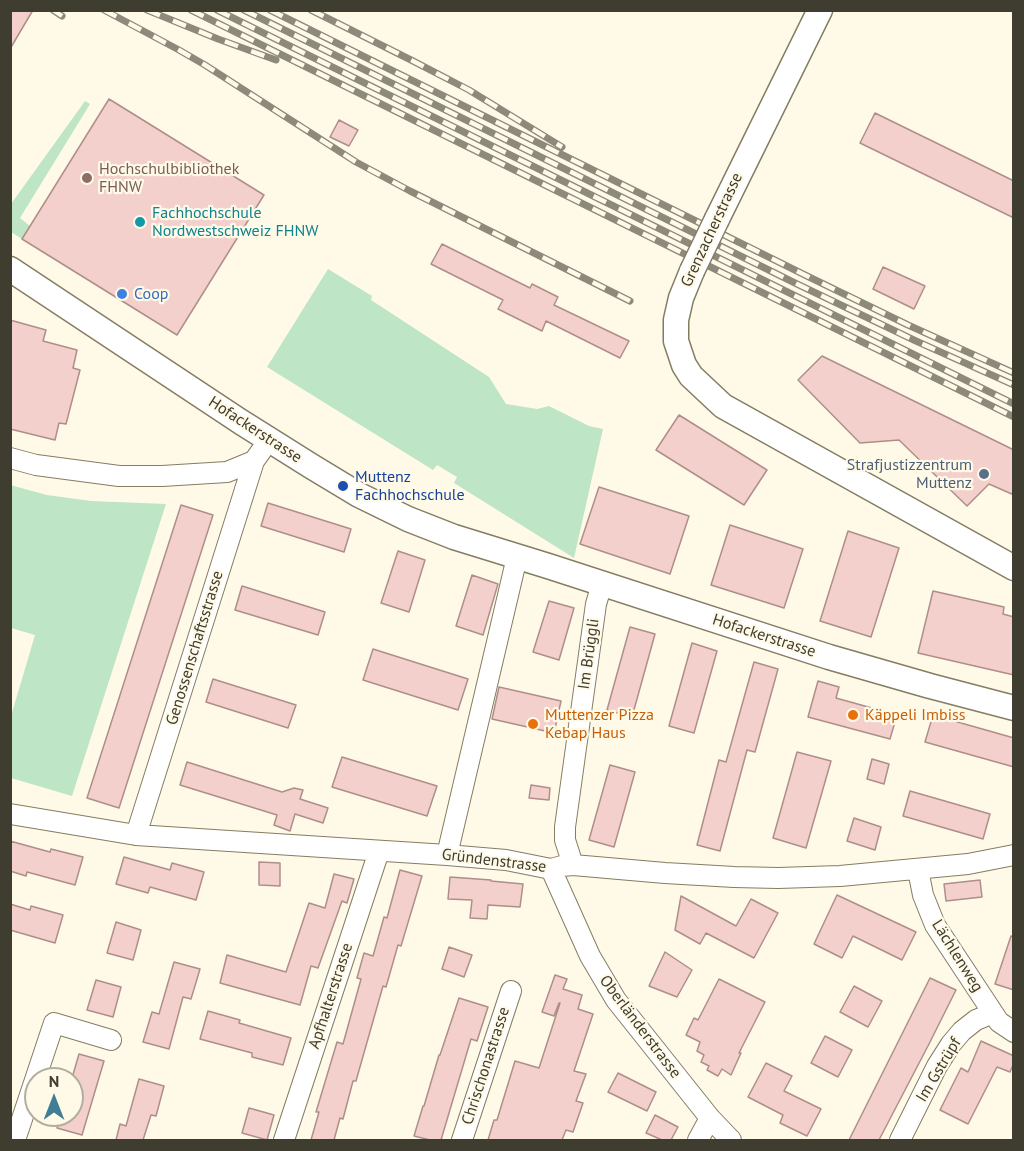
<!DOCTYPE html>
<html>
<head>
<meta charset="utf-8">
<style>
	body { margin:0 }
	#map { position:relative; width:1024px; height:1151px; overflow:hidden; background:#fffae8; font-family:"PT Sans",sans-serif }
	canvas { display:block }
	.frame { position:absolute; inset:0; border:12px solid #3f3c30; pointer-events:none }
	.north { position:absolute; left:24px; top:1067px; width:60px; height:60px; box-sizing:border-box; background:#fffae8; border:2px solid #b2ae9e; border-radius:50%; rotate:0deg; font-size:16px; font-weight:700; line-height:24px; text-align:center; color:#3f3c30 }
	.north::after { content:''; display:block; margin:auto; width:21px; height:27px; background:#407e94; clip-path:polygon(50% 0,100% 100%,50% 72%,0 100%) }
</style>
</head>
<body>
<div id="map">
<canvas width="1024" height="1151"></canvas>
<div class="frame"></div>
<div class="north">N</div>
</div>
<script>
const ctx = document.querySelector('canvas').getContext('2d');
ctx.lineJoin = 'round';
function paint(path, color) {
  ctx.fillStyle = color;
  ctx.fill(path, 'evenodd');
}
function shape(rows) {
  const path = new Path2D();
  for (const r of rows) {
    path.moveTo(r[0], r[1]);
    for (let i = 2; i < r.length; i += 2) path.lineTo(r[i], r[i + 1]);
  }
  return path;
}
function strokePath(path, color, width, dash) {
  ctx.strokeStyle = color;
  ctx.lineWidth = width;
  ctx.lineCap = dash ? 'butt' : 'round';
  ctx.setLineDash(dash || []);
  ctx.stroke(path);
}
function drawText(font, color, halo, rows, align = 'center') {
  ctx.font = font + ' "PT Sans",sans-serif';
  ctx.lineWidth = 4.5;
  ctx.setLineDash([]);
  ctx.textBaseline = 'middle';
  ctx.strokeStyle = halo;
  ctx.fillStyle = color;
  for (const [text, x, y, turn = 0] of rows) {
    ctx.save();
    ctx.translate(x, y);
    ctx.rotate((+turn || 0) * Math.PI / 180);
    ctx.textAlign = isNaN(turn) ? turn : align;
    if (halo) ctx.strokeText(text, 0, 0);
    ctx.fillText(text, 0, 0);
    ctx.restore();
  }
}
paint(shape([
	[85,101,90,104,20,218,30,226,22,239,11,232,11,204],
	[328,269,372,296,371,300,489,377,506,404,537,409,549,406,589,426,603,429,574,558,454,483,457,477,437,465,433,470,267,367],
	[10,485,47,495,91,501,166,504,72,796,11,778,11,716,35,635,11,628]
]), '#bee5c6');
const building = shape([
	[10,10,33,10,10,49,10,10],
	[109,99,264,195,177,335,22,239,109,99],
	[875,113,1014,181,1014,218,860,143,875,113],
	[339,120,358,130,349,146,330,137,339,120],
	[442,244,530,288,532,284,558,297,554,305,629,341,620,358,546,321,542,331,498,309,503,300,431,264,442,244],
	[883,267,925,286,914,309,873,289,883,267],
	[10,320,46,330,43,341,77,350,73,368,80,370,66,424,59,423,55,440,10,429,10,320],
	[822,356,1014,450,1014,495,989,484,967,506,899,440,860,443,798,380,822,356],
	[679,415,767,470,744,505,656,450,679,415],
	[599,487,689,516,670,574,580,544,599,487],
	[268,503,351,529,344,552,261,526,268,503],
	[181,505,213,515,119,808,87,798,181,505],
	[730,525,803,549,784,608,711,585,730,525],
	[848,531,899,548,871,637,820,621,848,531],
	[398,551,425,560,409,612,381,603,398,551],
	[472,575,498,584,483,635,456,626,472,575],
	[242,586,325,612,318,635,235,610,242,586],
	[933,591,1004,607,1003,614,1014,617,1014,675,918,653,933,591],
	[549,601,574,608,559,660,533,652,549,601],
	[630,627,655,634,632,717,607,710,630,627],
	[692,643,717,651,694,733,669,726,692,643],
	[373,649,468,679,458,710,363,680,373,649],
	[754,662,778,669,755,752,747,750,720,851,697,845,719,760,726,762,754,662],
	[213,679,296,705,288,728,206,702,213,679],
	[818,681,839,687,836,698,897,715,890,739,808,717,818,681],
	[499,687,561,701,554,733,492,719,499,687],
	[933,715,1014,738,1014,767,925,742,933,715],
	[797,752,831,761,806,848,773,838,797,752],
	[342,757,437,786,427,816,332,787,342,757],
	[872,759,889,764,884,784,867,779,872,759],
	[187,762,282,792,294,788,303,790,300,799,328,808,323,823,295,814,290,831,274,825,277,815,180,785,187,762],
	[610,765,635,772,614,847,589,840,610,765],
	[531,785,550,788,549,800,529,798,531,785],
	[910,791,990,814,983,839,903,816,910,791],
	[854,818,881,827,875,850,847,841,854,818],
	[10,841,50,852,51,849,83,857,75,885,27,872,26,876,10,871,10,841],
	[124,857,170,870,172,863,204,872,196,900,150,887,148,893,116,884,124,857],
	[259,862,280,863,280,886,259,885,259,862],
	[400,870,422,876,401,946,398,945,386,987,383,986,356,1081,353,1081,343,1119,340,1118,334,1140,311,1140,319,1112,316,1112,337,1042,343,1044,361,979,357,978,364,953,373,956,384,917,387,918,400,870],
	[334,874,354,879,347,903,342,901,318,968,311,966,300,1005,220,983,227,955,286,972,309,903,325,908,334,874],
	[450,877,491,880,491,881,523,884,520,907,488,905,487,919,470,918,472,900,448,899,450,877],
	[980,880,982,897,946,901,944,884,980,880],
	[837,895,916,932,902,960,853,936,842,958,814,944,837,895],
	[681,896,736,926,751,899,778,913,754,958,706,933,700,944,675,930,681,896],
	[10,904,30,910,31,906,63,915,55,943,10,930,10,904],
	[116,922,141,930,133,960,107,953,116,922],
	[1011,936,1014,937,1014,990,995,984,1011,936],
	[449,947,472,955,464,977,442,969,449,947],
	[665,952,692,970,677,997,649,986,665,952],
	[174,962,200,969,191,999,183,997,169,1049,143,1042,152,1012,159,1014,174,962],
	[555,975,567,979,563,989,582,995,578,1009,593,1014,574,1071,586,1074,576,1101,583,1103,573,1132,566,1130,562,1140,488,1140,494,1120,497,1120,515,1061,539,1068,560,1003,559,1003,554,1016,542,1012,555,975],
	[930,978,956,990,929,1044,879,1140,849,1140,930,978],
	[719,979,765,1002,739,1053,741,1053,731,1075,722,1069,718,1076,707,1070,709,1066,701,1062,704,1055,697,1051,700,1042,686,1035,694,1018,698,1020,719,979],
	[96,980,121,987,113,1017,87,1010,96,980],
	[854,986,882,1001,868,1027,840,1012,854,986],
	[459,998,488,1007,477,1041,471,1039,441,1140,430,1140,414,1136,423,1106,424,1106,439,1055,440,1055,459,998],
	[208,1011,240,1020,239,1023,291,1038,283,1065,252,1057,252,1053,200,1039,208,1011],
	[825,1036,852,1050,838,1077,811,1063,825,1036],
	[981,1041,1014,1056,1014,1063,1010,1072,997,1067,968,1124,940,1110,961,1068,968,1072,981,1041],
	[79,1054,104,1061,82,1135,57,1128,60,1115,72,1115,72,1078,79,1054],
	[766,1063,792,1076,784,1091,821,1109,807,1136,780,1123,783,1115,748,1097,766,1063],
	[618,1073,656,1092,647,1111,608,1092,618,1073],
	[139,1079,164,1086,156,1116,151,1115,143,1140,116,1140,120,1124,126,1126,139,1079],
	[249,1108,274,1115,267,1140,242,1133,249,1108],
	[655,1115,678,1127,671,1140,662,1140,646,1133,655,1115]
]);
paint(building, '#f3d0cc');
strokePath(building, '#af8e8a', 1.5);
const minor = shape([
	[10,458,36,465,119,476,162,476,227,472,254,461,269,440],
	[10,814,136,835,447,855,506,860,551,869,562,866,573,865,665,873,734,877,778,878,840,876,968,864,1014,855],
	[136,835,254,461],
	[447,855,517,557],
	[573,865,565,840,565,827,596,604,602,584],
	[551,869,590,956,616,1000,710,1118,731,1140],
	[918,870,923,895,935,925,999,1022,1014,1032],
	[15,1140,54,1023,111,1040],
	[284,1140,379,851],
	[462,1140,511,991],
	[698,1140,710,1118],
	[900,1140,937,1066,951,1044,962,1031,976,1020,993,1013]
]);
const tertiary = shape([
	[717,219,820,10],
	[10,269,241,422,311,466,359,495,408,519,454,537,548,566,829,657,930,686,1014,708],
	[692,271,681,298,676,320,676,341,684,365,691,376,723,406,1014,568]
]);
strokePath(minor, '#847d62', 22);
strokePath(tertiary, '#847d62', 27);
strokePath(minor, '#fff', 20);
strokePath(tertiary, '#fff', 24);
const rail = shape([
	[53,10,62,16],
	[104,10,179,50,205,65,356,162,410,191,630,301],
	[147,10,218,39,276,60],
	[191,10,1014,417],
	[217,10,1014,404],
	[244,10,797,284,916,341,1014,385],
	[270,10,807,276,908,325,1014,373],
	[311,10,413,61,469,90,562,147]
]);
strokePath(rail, '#8d897b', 7);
strokePath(rail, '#fffae8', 4.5, [14]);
const tertiaryBridge = shape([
	[692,271,717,219]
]);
strokePath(tertiaryBridge, '#847d62', 27, []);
strokePath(tertiaryBridge, '#fff', 24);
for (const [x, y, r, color] of [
	[87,178,6,"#8d6e63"],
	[140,222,6,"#0f9aa8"],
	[122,294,6,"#3f7fe0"],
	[984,474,6,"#5c6f8a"],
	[343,486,6,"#1a4fb4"],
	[853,715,6,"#e8710a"],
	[533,724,6,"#e8710a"]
]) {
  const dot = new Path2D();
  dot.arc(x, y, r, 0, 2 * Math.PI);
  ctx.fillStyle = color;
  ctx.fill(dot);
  strokePath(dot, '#fffae8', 2);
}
drawText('16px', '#785e54', '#fffae8', [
	["Hochschulbibliothek",99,169],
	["FHNW",99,187]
], 'left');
drawText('16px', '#0d838f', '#fffae8', [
	["Fachhochschule",152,213],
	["Nordwestschweiz FHNW",152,231]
], 'left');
drawText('16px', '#3f3c30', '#fffae8', [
	["Grenzacherstrasse",712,230,-65],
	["Hofackerstrasse",255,430,33],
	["Hofackerstrasse",764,636,18],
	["Genossenschaftsstrasse",195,648,-73],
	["Im Brüggli",589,654,-82],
	["Gründenstrasse",494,861,7],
	["Lächlenweg",957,956,58],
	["Apfhalterstrasse",331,996,-72],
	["Oberländerstrasse",640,1027,53],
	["Chrischonastrasse",486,1066,-72],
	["Im Gstrüpf",939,1070,-59]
]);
drawText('16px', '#366cbe', '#fffae8', [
	["Coop",134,294]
], 'left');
drawText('16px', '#4e5e75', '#fffae8', [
	["Strafjustizzentrum",972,465],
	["Muttenz",972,483]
], 'right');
drawText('16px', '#164399', '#fffae8', [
	["Muttenz",355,477],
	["Fachhochschule",355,495]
], 'left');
drawText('16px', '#c56008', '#fffae8', [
	["Muttenzer Pizza",545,715],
	["Kebap Haus",545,733],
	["Käppeli Imbiss",865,715]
], 'left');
</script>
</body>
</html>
